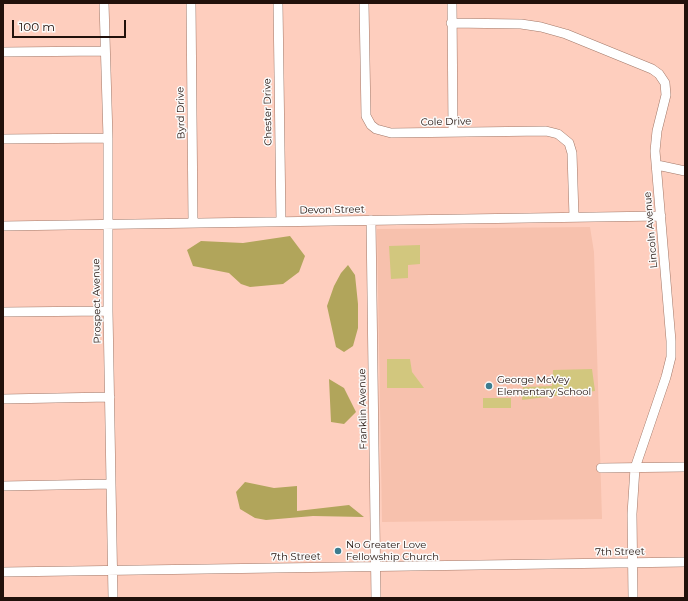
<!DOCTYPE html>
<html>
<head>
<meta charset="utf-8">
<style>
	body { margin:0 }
	#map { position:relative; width:688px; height:601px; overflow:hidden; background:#fecebe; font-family:Montserrat,sans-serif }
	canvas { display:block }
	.frame { position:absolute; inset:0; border:4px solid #21110b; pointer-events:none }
	.scale { position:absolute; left:12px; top:20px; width:114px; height:18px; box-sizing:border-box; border:2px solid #21110b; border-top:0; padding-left:5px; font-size:12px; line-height:14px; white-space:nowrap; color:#21110b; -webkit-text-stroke:3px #fbfbfb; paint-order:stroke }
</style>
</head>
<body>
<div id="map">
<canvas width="688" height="601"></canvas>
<div class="frame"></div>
<div class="scale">100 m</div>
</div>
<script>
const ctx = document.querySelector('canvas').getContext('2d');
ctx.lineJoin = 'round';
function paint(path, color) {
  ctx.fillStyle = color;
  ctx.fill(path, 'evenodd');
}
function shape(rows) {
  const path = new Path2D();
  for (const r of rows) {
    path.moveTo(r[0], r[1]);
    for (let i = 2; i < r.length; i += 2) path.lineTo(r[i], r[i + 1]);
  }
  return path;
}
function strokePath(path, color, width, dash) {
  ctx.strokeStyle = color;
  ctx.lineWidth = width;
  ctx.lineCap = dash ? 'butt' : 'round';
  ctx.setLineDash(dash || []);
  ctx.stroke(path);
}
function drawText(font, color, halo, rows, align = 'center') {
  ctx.font = font + ' Montserrat,sans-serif';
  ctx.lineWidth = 3;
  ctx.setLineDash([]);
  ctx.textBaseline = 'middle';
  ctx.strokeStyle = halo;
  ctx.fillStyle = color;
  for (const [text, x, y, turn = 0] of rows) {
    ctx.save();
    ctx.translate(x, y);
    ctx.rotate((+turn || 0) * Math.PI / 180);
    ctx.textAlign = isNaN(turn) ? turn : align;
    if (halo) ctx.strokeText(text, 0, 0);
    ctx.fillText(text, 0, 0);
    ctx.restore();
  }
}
paint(shape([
	[590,227,594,252,602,519,382,522,377,229]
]), '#f7c1ad');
paint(shape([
	[420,245,420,264,408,265,408,278,391,279,389,246],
	[387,359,410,359,412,372,424,388,387,388],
	[592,369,595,391,522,400,523,387,552,386,553,370],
	[483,398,511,398,511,408,483,408]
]), '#d2c77e');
paint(shape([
	[290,236,305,256,299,272,283,284,250,287,241,284,229,273,193,266,187,250,201,241,243,243],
	[348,265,355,275,358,304,358,328,353,346,344,352,336,347,327,306,334,286,341,273],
	[329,379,344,388,356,412,344,424,331,422],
	[245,482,274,488,297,486,297,511,349,505,364,517,313,516,266,520,255,518,240,509,236,492]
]), '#b1a55b');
const minor = shape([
	[104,3,108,138,108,311,113,598],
	[191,3,193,222],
	[278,3,281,221],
	[364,3,366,116,371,125,376,129,391,133,546,131,558,134,569,143,572,153,574,217],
	[452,3,453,132],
	[451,23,521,24,541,27,566,34,652,69,659,74,665,83,666,95,657,131,655,151,671,341,671,357,666,377,635,468,632,514,633,598],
	[3,52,105,51],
	[3,139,108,138],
	[657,165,685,171],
	[371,220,376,598],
	[3,226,661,216],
	[3,312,108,311],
	[3,399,110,397],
	[601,468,685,467],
	[3,486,111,484],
	[3,572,685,562]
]);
strokePath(minor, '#a27868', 10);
strokePath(minor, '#fff', 9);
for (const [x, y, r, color] of [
	[489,386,4,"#3c7c8f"],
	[338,551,4,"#3c7c8f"]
]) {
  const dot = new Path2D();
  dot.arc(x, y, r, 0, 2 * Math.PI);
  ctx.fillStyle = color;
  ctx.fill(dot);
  strokePath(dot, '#fbfbfb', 1.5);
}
drawText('10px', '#21110b', '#fbfbfb', [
	["Chester Drive",268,112,-91],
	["Byrd Drive",181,113,-91],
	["Cole Drive",446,122,-1],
	["Devon Street",332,210,-1],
	["Lincoln Avenue",651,230,-95],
	["Prospect Avenue",97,301,-91],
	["Franklin Avenue",363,409,-91],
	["7th Street",620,552,-1],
	["7th Street",296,557,-1]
]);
drawText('10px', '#21110b', '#fbfbfb', [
	["George McVey",497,380],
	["Elementary School",497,392],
	["No Greater Love",346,545],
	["Fellowship Church",346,557]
], 'left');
</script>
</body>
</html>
